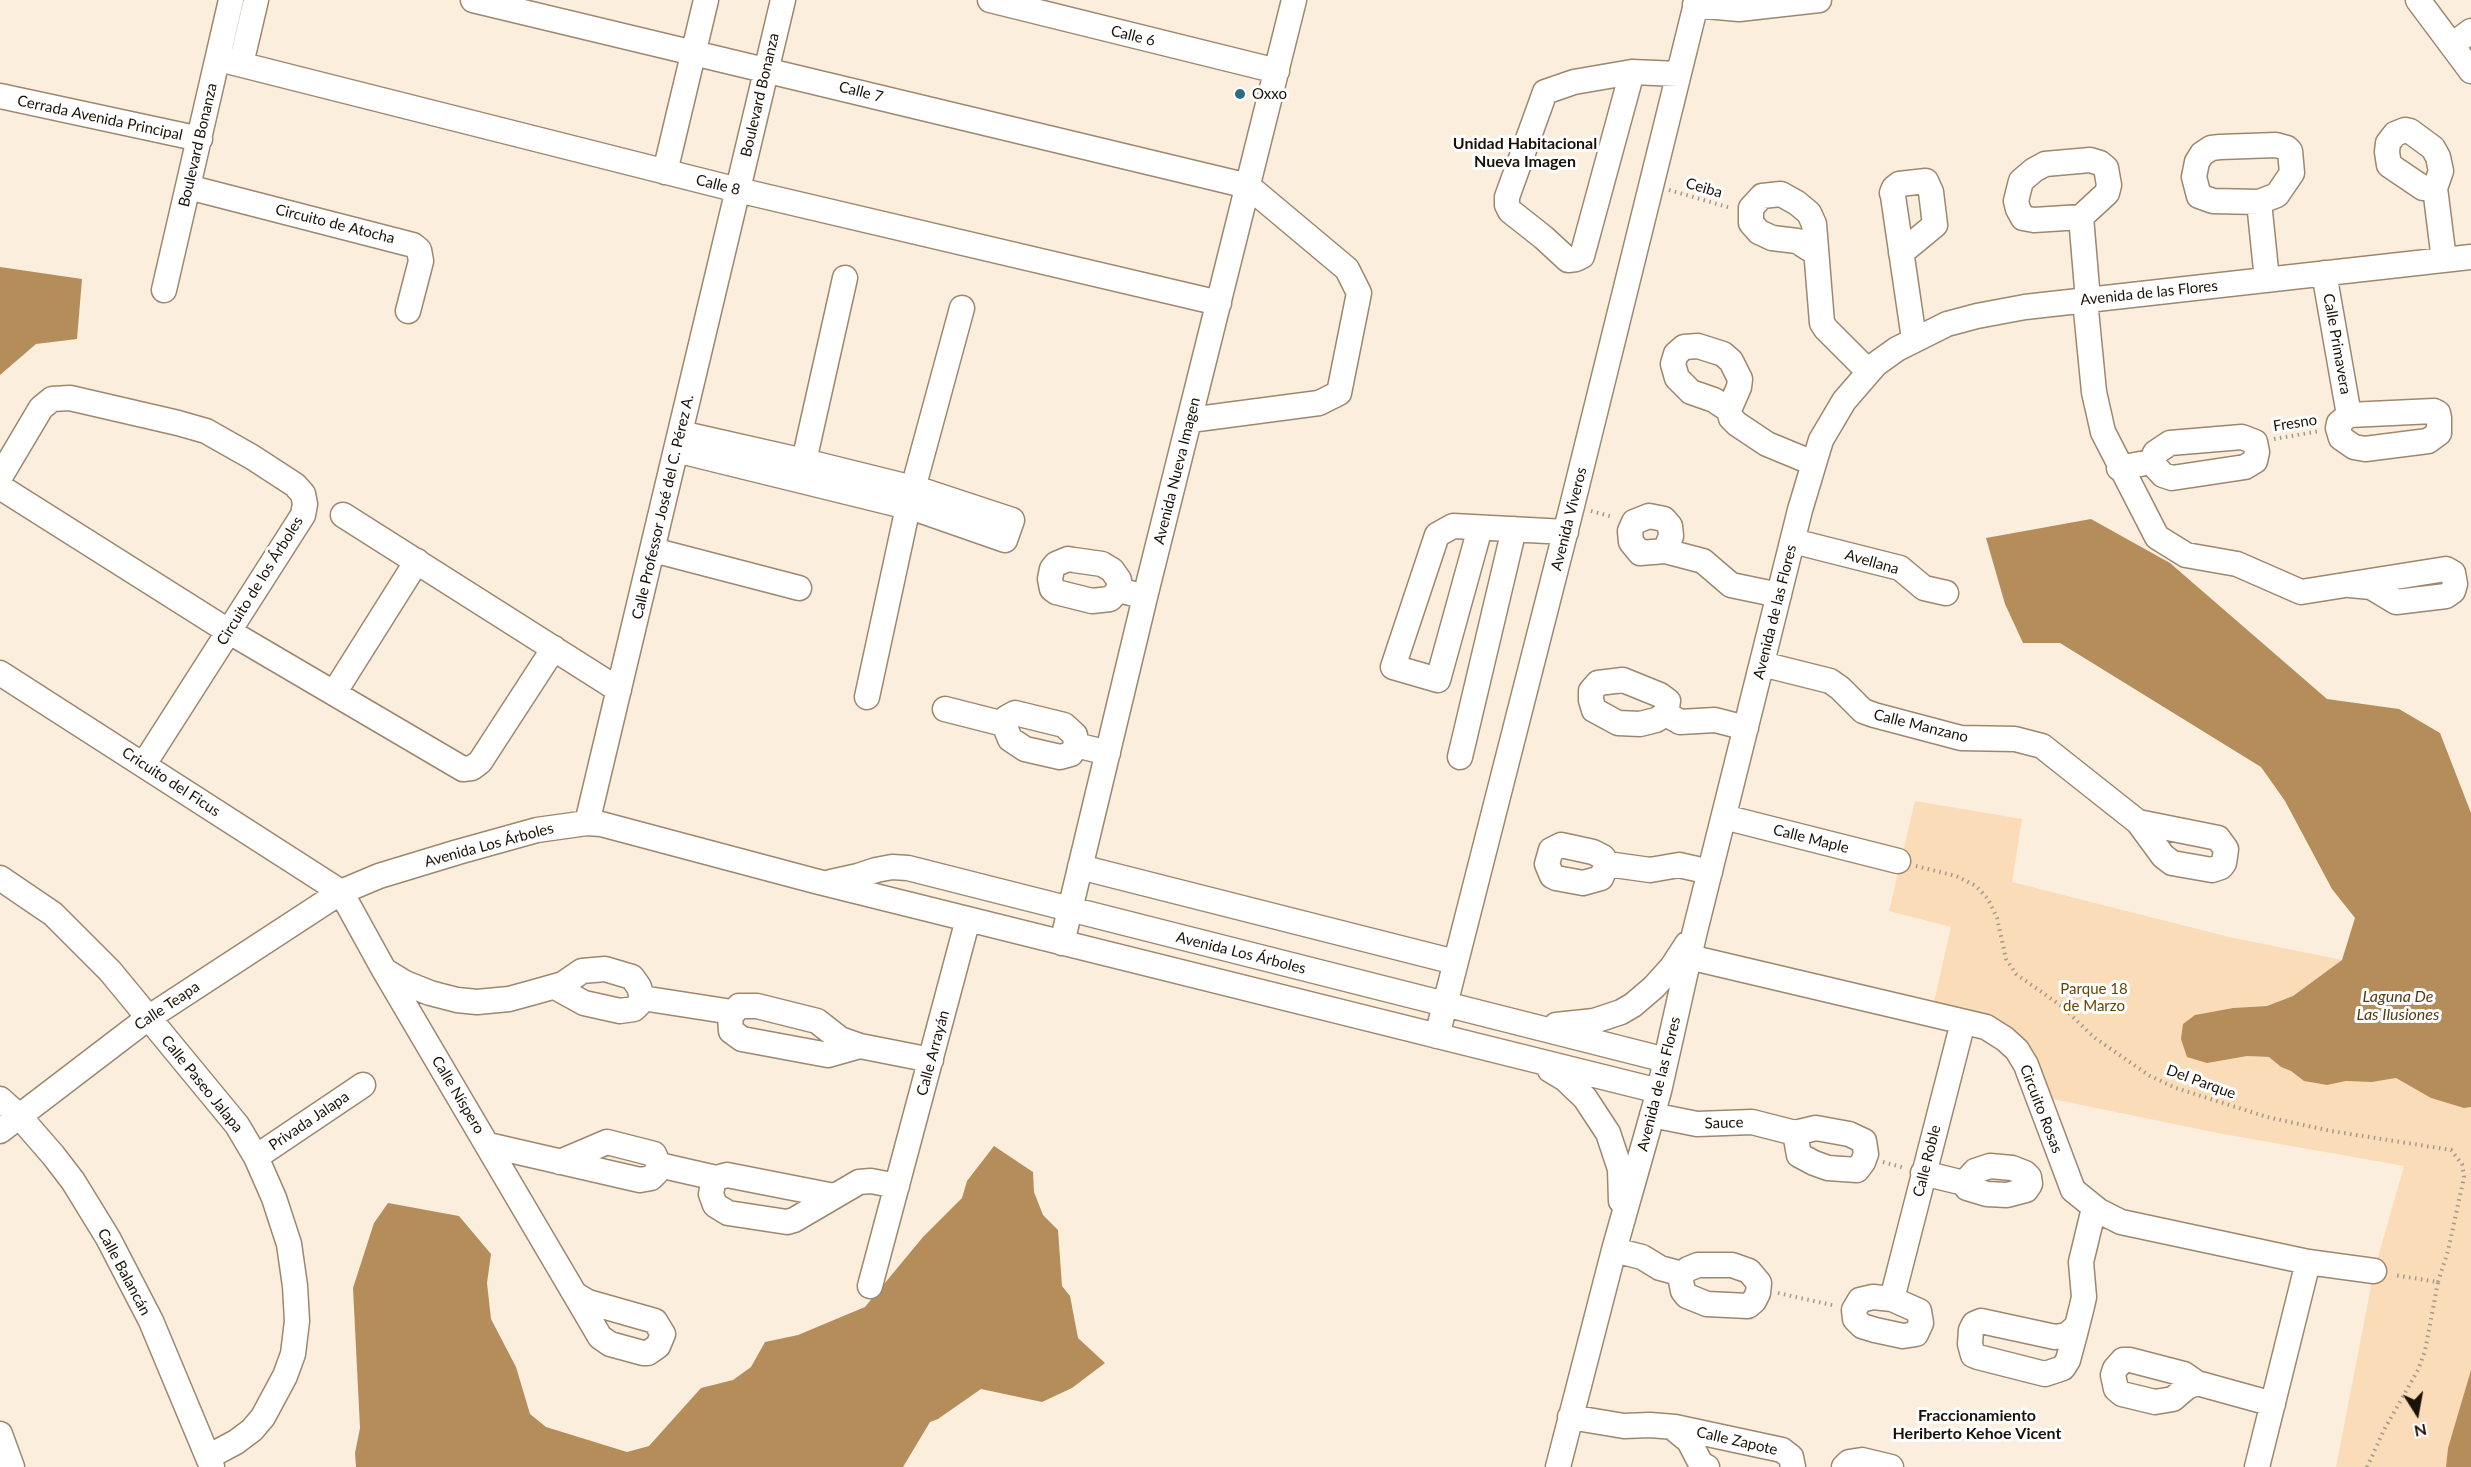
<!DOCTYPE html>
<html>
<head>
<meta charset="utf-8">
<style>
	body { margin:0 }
	#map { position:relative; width:2471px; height:1467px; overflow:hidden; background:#fceedd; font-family:Lato,sans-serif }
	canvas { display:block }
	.north { position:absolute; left:2387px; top:1383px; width:60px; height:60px; -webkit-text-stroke:4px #fff; paint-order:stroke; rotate:169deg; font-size:16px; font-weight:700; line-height:24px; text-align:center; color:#1a1208 }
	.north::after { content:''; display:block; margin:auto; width:21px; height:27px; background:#1a1208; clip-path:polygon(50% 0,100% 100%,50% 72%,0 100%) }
</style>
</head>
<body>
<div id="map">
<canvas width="2471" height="1467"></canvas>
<div class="north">N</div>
</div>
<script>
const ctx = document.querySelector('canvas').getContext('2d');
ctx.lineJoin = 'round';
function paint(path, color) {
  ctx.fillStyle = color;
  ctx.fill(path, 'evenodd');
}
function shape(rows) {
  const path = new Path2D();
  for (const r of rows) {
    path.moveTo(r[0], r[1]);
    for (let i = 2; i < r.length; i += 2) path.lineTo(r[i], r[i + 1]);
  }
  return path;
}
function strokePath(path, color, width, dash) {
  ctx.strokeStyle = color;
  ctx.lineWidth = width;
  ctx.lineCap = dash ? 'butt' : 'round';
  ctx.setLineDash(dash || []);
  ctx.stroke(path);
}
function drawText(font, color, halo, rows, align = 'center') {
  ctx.font = font + ' Lato,sans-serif';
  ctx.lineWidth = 6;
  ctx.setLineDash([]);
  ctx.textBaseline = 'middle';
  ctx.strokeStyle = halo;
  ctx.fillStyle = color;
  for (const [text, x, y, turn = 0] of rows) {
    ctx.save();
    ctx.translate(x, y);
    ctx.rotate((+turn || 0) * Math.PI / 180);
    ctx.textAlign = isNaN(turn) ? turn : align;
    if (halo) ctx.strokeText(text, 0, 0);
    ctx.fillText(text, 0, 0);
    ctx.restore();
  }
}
paint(shape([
	[1915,801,2022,819,2012,882,2229,937,2342,960,2293,996,2267,1006,2233,1008,2195,1015,2247,1056,2269,1057,2281,1067,2291,1071,2304,1081,2327,1085,2346,1081,2372,1082,2396,1078,2431,1098,2464,1108,2471,1107,2471,1370,2448,1448,2446,1467,2336,1467,2374,1271,2404,1166,2218,1133,2038,1096,2017,1050,1931,1015,1951,927,1889,911]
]), '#fadcb9');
paint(shape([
	[0,267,82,279,77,339,36,344,0,375],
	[2091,519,2170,563,2327,699,2399,709,2440,733,2471,813,2471,1107,2464,1108,2431,1098,2396,1078,2372,1082,2346,1081,2327,1085,2304,1081,2291,1071,2281,1067,2269,1057,2247,1056,2207,1063,2187,1057,2181,1039,2183,1024,2195,1015,2233,1008,2267,1006,2293,996,2342,960,2355,918,2332,889,2285,801,2261,767,2060,643,2023,643,2005,604,1986,538],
	[994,1146,1033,1172,1034,1192,1043,1215,1058,1230,1062,1286,1070,1296,1078,1338,1105,1363,1072,1388,1042,1402,981,1389,938,1419,930,1422,903,1467,356,1467,355,1453,360,1428,353,1288,374,1223,388,1203,459,1216,491,1254,487,1283,491,1319,516,1367,530,1414,546,1427,627,1452,649,1446,701,1388,733,1380,751,1367,765,1342,798,1335,865,1307,923,1237,962,1198,967,1181],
	[2471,1370,2471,1467,2446,1467,2448,1448]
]), '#b48d5b');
const minor = shape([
	[473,0,1248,186,1347,269,1359,293,1339,393,1319,403,1190,420],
	[990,0,1277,71],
	[2418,0,2471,71],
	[1695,5,1739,9,1819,0],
	[2452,45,2471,31],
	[219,59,738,190,1219,303],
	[241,64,256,0],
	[1632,72,1582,256,1576,259,1568,260,1543,237,1510,211,1507,205,1507,197,1545,92,1574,82,1632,72,1678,74],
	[0,96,200,139],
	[665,172,706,0],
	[188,187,413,245,419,250,421,261,408,311],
	[2435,188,2423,188,2389,165,2387,152,2388,143,2395,134,2405,130,2410,131,2433,148,2438,157,2441,171,2435,188,2444,260],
	[2259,202,2213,201,2199,196,2194,177,2197,162,2202,154,2211,148,2220,147,2276,145,2287,148,2290,151,2292,173,2277,195,2259,202,2267,280],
	[2081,217,2034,220,2023,218,2018,209,2016,201,2021,181,2034,170,2045,164,2090,160,2100,163,2106,168,2109,185,2107,193,2081,217,2088,300],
	[1816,253,1797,241,1772,238,1759,232,1751,223,1751,208,1762,196,1781,194,1797,203,1809,213,1814,224,1822,323,1826,329,1869,372],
	[1901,253,1935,225,1931,192,1926,181,1899,184,1894,188,1892,193,1893,196,1914,339],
	[2324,273,2349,415,2339,423,2338,428,2341,438,2354,447,2365,449,2428,441,2439,433,2439,418,2438,413,2434,411,2349,415],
	[164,290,231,0],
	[2085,300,2094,392,2103,432,2157,537,2186,555,2237,564,2301,592,2446,569,2453,573,2455,584,2453,591,2446,596,2396,602,2371,587,2350,585],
	[1729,410,1714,400,1691,392,1677,378,1673,364,1676,354,1684,347,1698,346,1723,354,1731,361,1740,379,1739,387,1729,410,1731,418,1737,424,1767,444,1813,463],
	[676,450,916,509,1005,540,1012,520,921,490,804,461,680,433],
	[804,461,845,278],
	[2119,468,2151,462,2163,475,2172,478,2245,467,2255,461,2257,452,2255,442,2242,437,2170,443,2155,453,2151,462],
	[0,477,41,408,52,399,70,398,178,423,206,431,252,457,295,485,303,494,305,504,303,515,144,764],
	[0,487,228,631,463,769,472,768,480,762,554,648],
	[343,515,619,690],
	[1480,528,1438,680,1393,667,1437,535,1453,526,1566,532],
	[1793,541,1900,568,1924,588,1946,593],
	[653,550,799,588],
	[1665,551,1671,536,1670,526,1664,519,1649,516,1634,522,1630,531,1631,542,1640,553,1665,551,1703,561,1731,585,1779,595],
	[1119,590,1119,580,1112,570,1102,564,1074,560,1068,559,1056,564,1052,569,1050,579,1052,589,1056,592,1092,601,1110,599,1119,590,1145,597],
	[1762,664,1830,681,1840,688,1863,711,1874,715,1961,738,2015,739,2042,746,2138,822,2163,856,2172,863,2212,870,2221,867,2224,863,2226,849,2218,838,2138,822],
	[0,673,341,892,384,970,600,1337,610,1344,643,1353,648,1353,658,1346,663,1334,655,1321,588,1302,578,1296],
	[334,693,417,561],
	[867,697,908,507,962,308],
	[945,709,1004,724,1010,739,1025,749,1060,757,1071,754,1076,745,1108,753],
	[1666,714,1656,720,1640,724,1618,723,1594,710,1591,700,1591,691,1598,683,1623,680,1660,695,1668,701,1666,714,1680,722,1715,720,1746,728],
	[1004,724,1006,718,1015,713,1064,725,1075,735,1076,745],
	[1460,757,1514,529],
	[1724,817,1898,861],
	[587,823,783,0],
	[1607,864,1601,878,1583,883,1556,878,1552,876,1547,864,1551,850,1561,845,1593,852,1603,857,1607,864,1650,870,1679,865,1710,872],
	[1080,867,1455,962],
	[0,878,53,914,110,971,237,1125,256,1157,274,1198,289,1244,295,1286,297,1321,293,1354,285,1376,263,1417,252,1430,236,1442,208,1457],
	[831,882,858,876,876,870,892,867,908,868,1666,1060],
	[1062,943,1145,597,1294,0],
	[1689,957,1986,1027,2005,1039,2017,1050,2026,1065,2073,1190,2099,1211,2121,1222,2308,1262,2374,1271],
	[387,972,405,983,430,993,457,1000,477,1002,509,999,531,993,563,984,582,971,605,969,632,977,639,987,642,998,641,1002,634,1009,620,1011,584,1003,555,987],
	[642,998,732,1012],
	[1556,1025,1594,1021,1621,1012,1633,1005,1654,987,1672,967,1687,944],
	[1437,1036,1572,506,1697,0],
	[860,1046,828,1055,742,1039,731,1031,730,1017,739,1006,757,1006,817,1021,840,1039,860,1046,931,1060],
	[1550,1070,1565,1079,1585,1098,1608,1133,1620,1169,1621,1201],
	[0,1099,19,1116,53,1155,73,1181,108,1238,151,1321,212,1467],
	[1652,1115,1697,1124,1752,1122,1795,1133,1799,1155,1814,1163,1828,1168,1857,1170,1863,1162,1866,1154,1864,1141,1849,1134,1816,1128,1795,1133],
	[0,1131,148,1018,341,892,379,876,458,852,537,830,587,823,601,824,815,881,1659,1091],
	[488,1145,640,1180,651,1178,656,1173,659,1165,654,1154,607,1142,560,1162],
	[256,1157,363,1085],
	[659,1165,716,1178],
	[1923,1173,1964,1183,1967,1188,1987,1194,2007,1195,2026,1190,2030,1184,2029,1177,2025,1173,2012,1168,1990,1166,1975,1171,1964,1183],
	[834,1196,727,1175,716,1178,713,1183,711,1194,715,1205,728,1213,787,1222,794,1220,859,1182,871,1181,897,1186],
	[1614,1250,1642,1257,1660,1268,1675,1272,1680,1276,1683,1291,1687,1296,1707,1304,1748,1306,1754,1301,1758,1293,1759,1283,1749,1271,1732,1265,1698,1265,1688,1269,1680,1276],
	[870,1286,968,919],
	[1892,1299,1873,1297,1860,1300,1854,1310,1855,1319,1862,1326,1875,1330,1903,1336,1916,1334,1921,1323,1919,1311,1892,1299,1963,1022],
	[2077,1326,2067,1335,2055,1337,1981,1321,1974,1324,1971,1330,1970,1344,1973,1355,1978,1357,2037,1372,2045,1374,2063,1368,2068,1360,2075,1334,2082,1306,2084,1297,2081,1262,2094,1208],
	[2197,1383,2187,1387,2173,1399,2155,1402,2122,1394,2116,1389,2113,1375,2115,1369,2123,1360,2130,1360,2184,1374,2197,1383,2273,1404],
	[1570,1417,1624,1426,1650,1425,1675,1427,1782,1450,1791,1457,1793,1467],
	[1672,1427,1689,1441,1701,1464,1707,1467],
	[0,1434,12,1467],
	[1558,1467,1614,1250,1659,1091,1694,935,1800,510,1821,440,1844,401,1876,364,1897,349,1947,324,1977,316,2025,307,2471,257],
	[1844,1467,1849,1462,1862,1460,1891,1467],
	[2257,1467,2308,1262]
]);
strokePath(minor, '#9d876e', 27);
strokePath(shape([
	[1669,190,1731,208],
	[2274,439,2320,431],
	[1591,511,1613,517],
	[1916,866,1956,876,1976,886,1988,899,1997,918,2006,959,2016,974,2060,1005,2095,1038,2150,1076,2176,1088,2267,1117,2331,1131,2451,1150,2462,1164,2464,1177,2448,1251,2438,1282],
	[1883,1162,1905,1168],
	[1778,1293,1836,1306],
	[2367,1467,2384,1430,2418,1370,2425,1351,2438,1282,2394,1275]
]), '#a5998b', 4, [1.5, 4.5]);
strokePath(minor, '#fff', 24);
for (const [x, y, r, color] of [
	[1240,94,6,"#2d6d82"]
]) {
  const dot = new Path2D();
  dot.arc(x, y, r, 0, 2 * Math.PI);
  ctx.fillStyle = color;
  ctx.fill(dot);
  strokePath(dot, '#fff', 2);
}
drawText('15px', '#1a1208', '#fff', [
	["Calle 6",1133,36,14],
	["Calle 7",861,92,14],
	["Boulevard Bonanza",760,95,-77],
	["Cerrada Avenida Principal",100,118,12],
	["Boulevard Bonanza",198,145,-77],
	["Calle 8",718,185,14],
	["Ceiba",1704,188,16],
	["Circuito de Atocha",335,224,14],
	["Avenida de las Flores",2149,293,-6],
	["Calle Primavera",2337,344,80],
	["Fresno",2295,423,-9],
	["Avenida Nueva Imagen",1177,471,-76],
	["Calle Professor José del C. Pérez A.",663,507,-77],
	["Avenida Viveros",1569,519,-76],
	["Avellana",1872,562,16],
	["Circuito de los Árboles",260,581,-58],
	["Avenida de las Flores",1775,612,-76],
	["Calle Manzano",1921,726,14],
	["Cricuito del Ficus",171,782,33],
	["Calle Maple",1811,839,14],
	["Avenida Los Árboles",489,845,-15],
	["Avenida Los Árboles",1241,953,14],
	["Calle Teapa",167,1006,-34],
	["Calle Arrayán",933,1053,-75],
	["Del Parque",2201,1082,20],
	["Calle Paseo Jalapa",202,1084,51],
	["Avenida de las Flores",1659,1084,-76],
	["Calle Níspero",458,1095,59],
	["Circuito Rosas",2041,1109,69],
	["Privada Jalapa",309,1121,-34],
	["Sauce",1724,1123,-2],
	["Calle Roble",1927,1161,-76],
	["Calle Balancán",124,1272,62],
	["Calle Zapote",1737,1441,13]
]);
drawText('15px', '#1a1208', '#fff', [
	["Oxxo",1252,94]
], 'left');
drawText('15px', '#694301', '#fff', [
	["Parque 18",2094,989],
	["de Marzo",2094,1006]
]);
drawText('bold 16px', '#1a1208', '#fff', [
	["Unidad Habitacional",1525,144],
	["Nueva Imagen",1525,162],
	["Fraccionamiento",1977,1416],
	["Heriberto Kehoe Vicent",1977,1434]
]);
drawText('italic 16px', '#563a13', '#fff', [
	["Laguna De",2398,997],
	["Las Ilusiones",2398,1015]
]);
</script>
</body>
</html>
